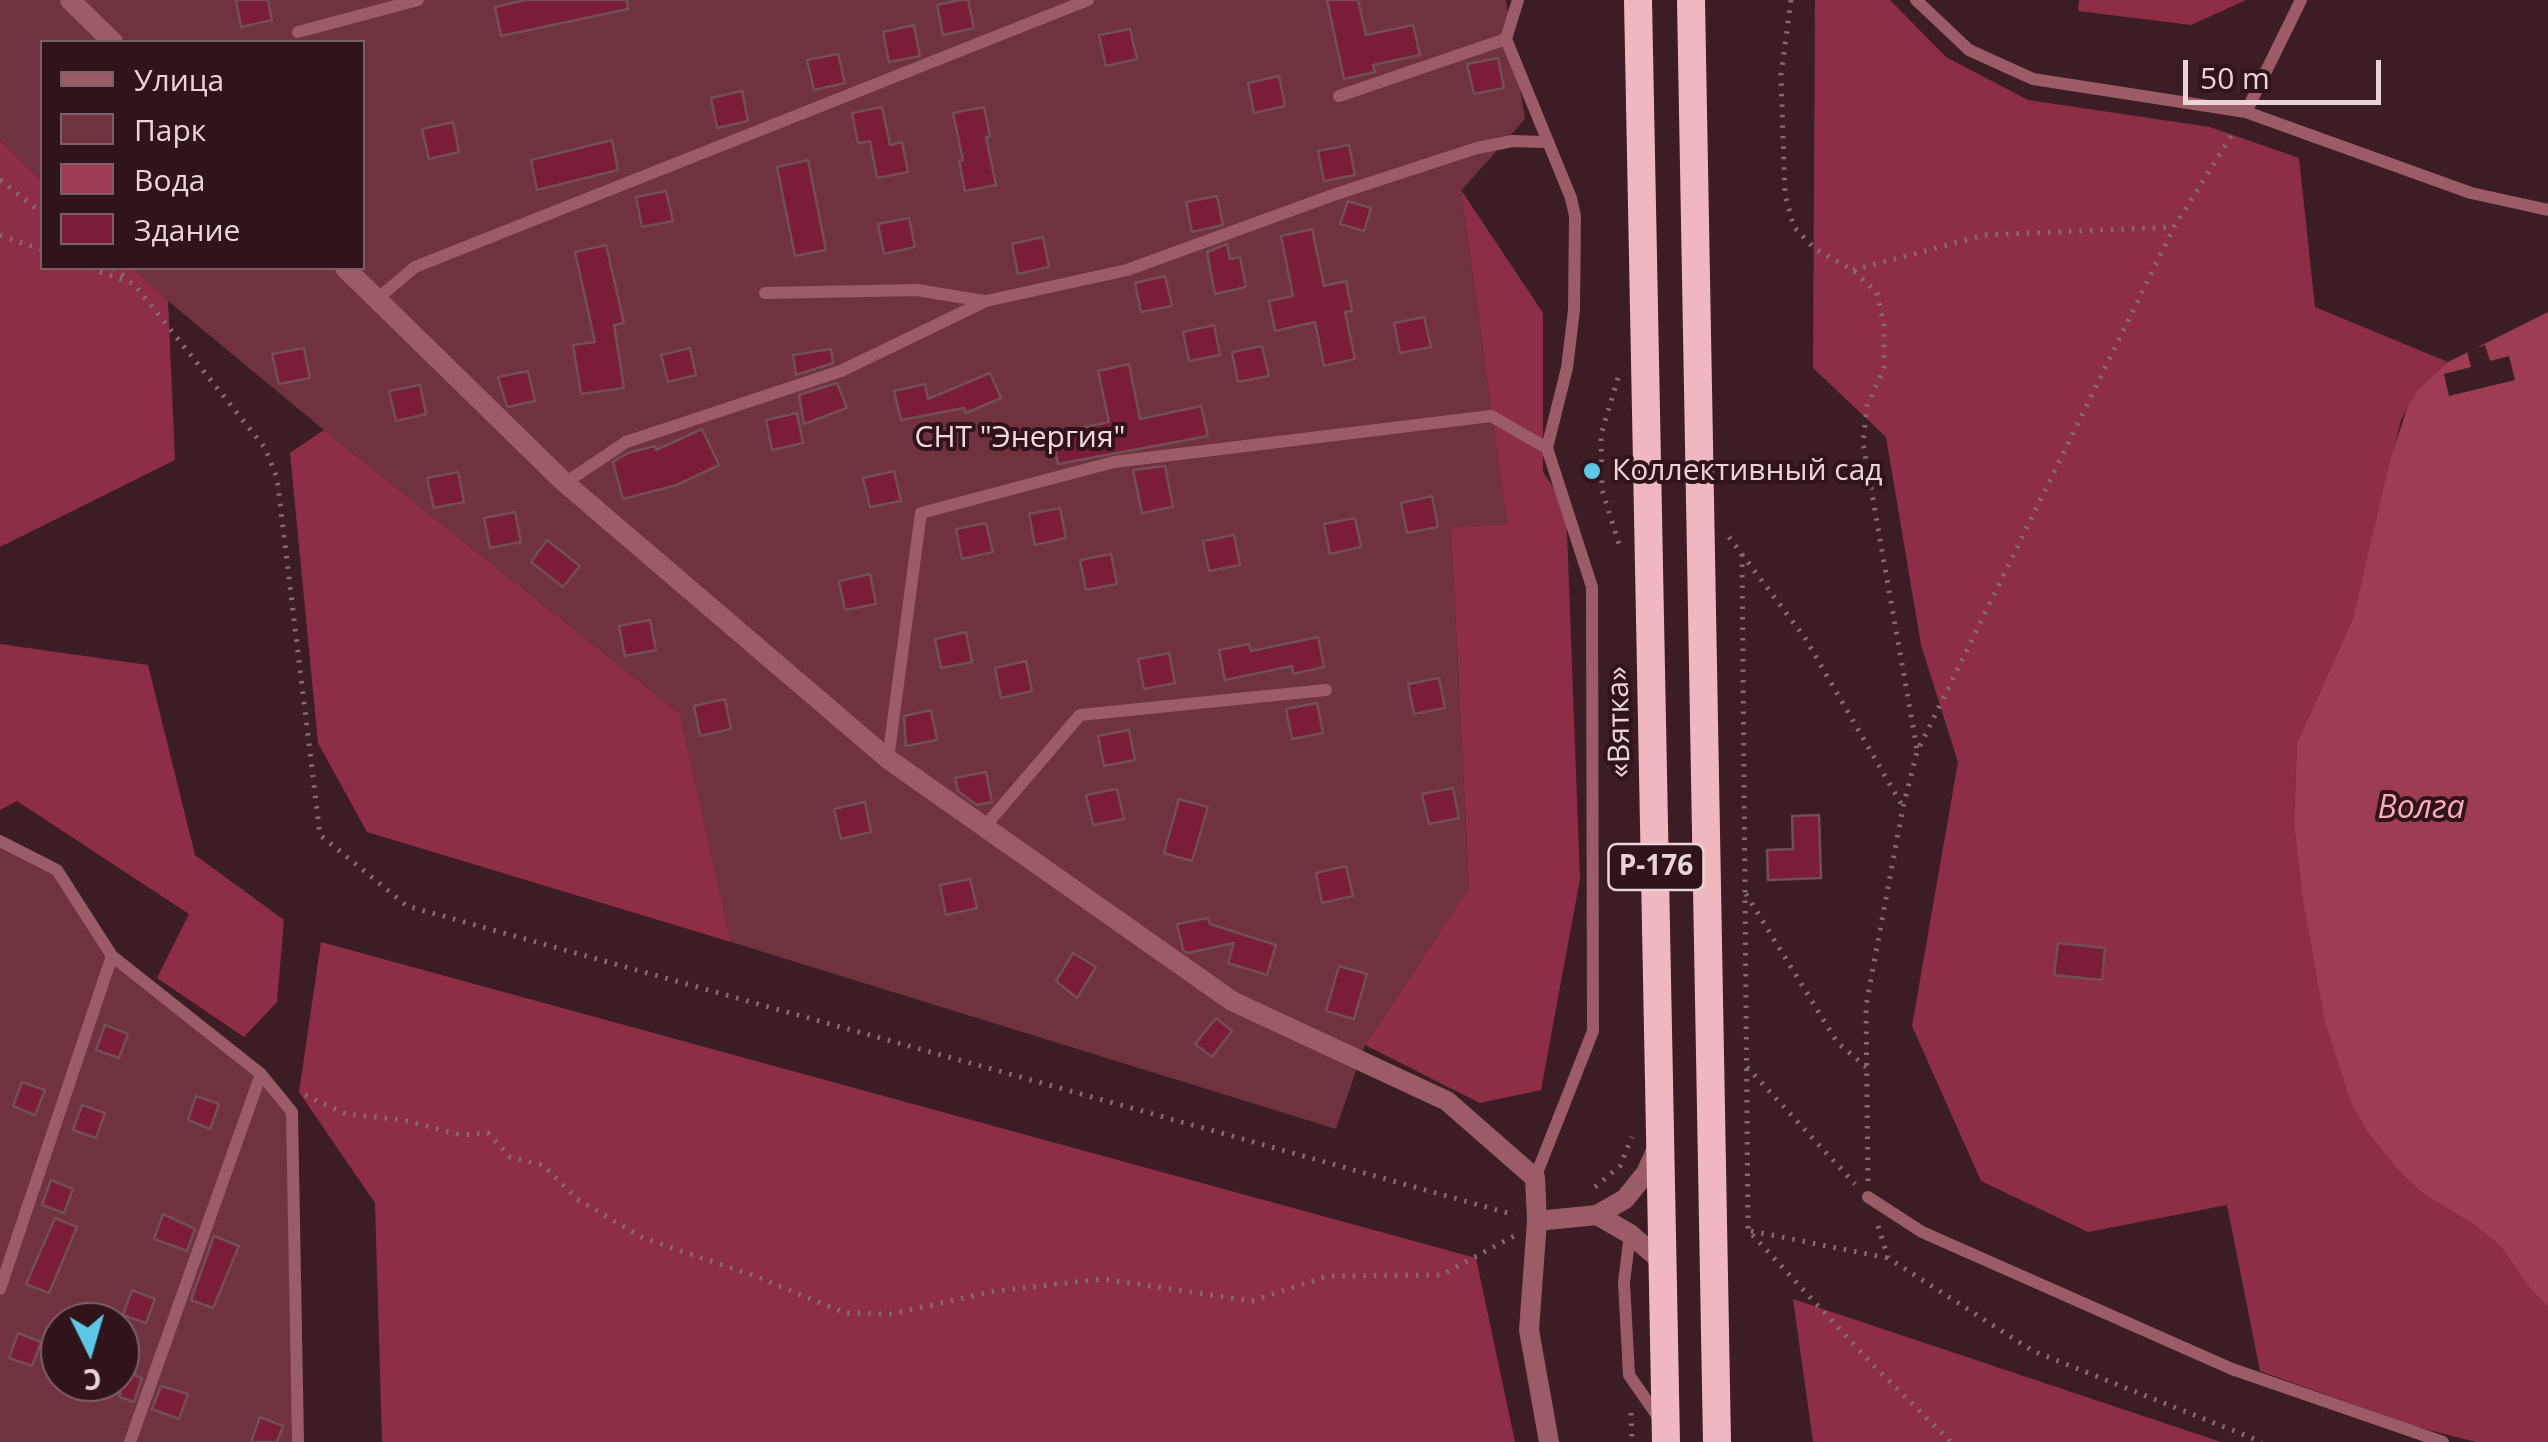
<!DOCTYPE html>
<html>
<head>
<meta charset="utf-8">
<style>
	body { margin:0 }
	#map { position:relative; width:2548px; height:1442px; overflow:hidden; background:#3b1d23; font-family:"Open Sans",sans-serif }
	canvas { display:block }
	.legend { position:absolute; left:40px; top:40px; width:325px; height:230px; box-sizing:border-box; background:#30141a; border:2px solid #7a6166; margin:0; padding:12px 18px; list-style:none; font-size:30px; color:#e9d4d7 }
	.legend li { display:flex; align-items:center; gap:20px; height:50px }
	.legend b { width:50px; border:2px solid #7a6166 }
	.north { position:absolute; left:40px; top:1302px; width:100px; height:100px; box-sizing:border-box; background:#30141a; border:2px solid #7a6166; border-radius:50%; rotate:175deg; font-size:28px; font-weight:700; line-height:40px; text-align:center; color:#e9d4d7 }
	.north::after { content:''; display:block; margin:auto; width:35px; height:45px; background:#5ac8e6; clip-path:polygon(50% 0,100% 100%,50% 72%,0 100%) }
	.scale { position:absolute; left:2183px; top:60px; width:198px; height:45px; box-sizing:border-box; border:5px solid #e9d4d7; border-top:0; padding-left:12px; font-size:30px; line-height:35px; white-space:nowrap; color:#e9d4d7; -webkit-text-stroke:8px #30141a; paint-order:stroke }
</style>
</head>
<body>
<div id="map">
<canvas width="2548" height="1442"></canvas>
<ul class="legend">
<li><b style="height:12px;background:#9b5b67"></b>Улица</li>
<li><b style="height:28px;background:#70323f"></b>Парк</li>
<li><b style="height:28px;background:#9d3c53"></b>Вода</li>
<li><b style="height:28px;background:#7c1d38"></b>Здание</li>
</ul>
<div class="north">С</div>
<div class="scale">50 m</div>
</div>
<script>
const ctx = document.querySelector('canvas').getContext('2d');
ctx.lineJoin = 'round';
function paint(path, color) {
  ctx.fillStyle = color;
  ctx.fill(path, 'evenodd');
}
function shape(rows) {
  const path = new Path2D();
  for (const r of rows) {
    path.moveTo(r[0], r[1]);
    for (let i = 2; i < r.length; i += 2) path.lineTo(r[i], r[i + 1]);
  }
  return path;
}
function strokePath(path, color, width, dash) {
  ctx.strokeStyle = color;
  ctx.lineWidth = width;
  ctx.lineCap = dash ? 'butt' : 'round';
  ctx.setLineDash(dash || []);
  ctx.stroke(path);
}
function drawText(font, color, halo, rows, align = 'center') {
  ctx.font = font + ' "Open Sans",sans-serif';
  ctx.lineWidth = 8;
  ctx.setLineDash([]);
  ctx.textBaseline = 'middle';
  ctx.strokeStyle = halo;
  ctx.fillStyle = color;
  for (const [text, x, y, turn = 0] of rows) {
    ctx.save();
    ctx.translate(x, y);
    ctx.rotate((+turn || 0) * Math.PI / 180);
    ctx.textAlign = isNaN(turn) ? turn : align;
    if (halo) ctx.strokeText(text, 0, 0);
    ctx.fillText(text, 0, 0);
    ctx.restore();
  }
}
paint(shape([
	[0,0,1506,0,1525,119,1461,191,1507,524,1451,527,1469,888,1365,1045,1336,1129,731,942,680,714,324,430,168,301,133,268,362,268,362,42,42,42,42,181,0,140],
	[0,841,57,870,112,956,261,1074,292,1112,298,1442,0,1442],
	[60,1322,120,1322,120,1382,60,1382]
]), '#70323f');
paint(shape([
	[1815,0,1890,0,1946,57,2028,100,2210,127,2299,158,2315,307,2448,362,2418,389,2401,420,2353,618,2297,743,2294,822,2301,889,2314,951,2368,1133,2397,1169,2422,1193,2476,1226,2501,1247,2528,1286,2548,1307,2548,1442,2476,1442,2413,1426,2260,1371,2227,1205,2088,1232,1981,1181,1912,1026,1958,762,1921,645,1886,437,1813,368],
	[2079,0,2246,0,2191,25,2078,11],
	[0,140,42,181,42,268,133,268,168,301,175,460,0,547],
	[1461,190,1543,313,1543,472,1566,506,1580,879,1541,1090,1480,1103,1365,1045,1469,888,1451,527,1507,524],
	[324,430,680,714,731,942,367,832,318,743,290,453],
	[0,644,148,665,195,855,284,920,277,1002,244,1037,157,978,189,914,17,801,0,810],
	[321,942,1476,1258,1515,1442,382,1442,375,1203,299,1092],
	[1793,1299,2221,1442,1813,1442]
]), '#8e2e46');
paint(shape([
	[2548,312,2548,1307,2528,1286,2501,1247,2476,1226,2422,1193,2397,1169,2368,1133,2350,1100,2325,1021,2301,889,2294,822,2297,743,2353,618,2391,457,2408,406,2418,389,2448,362]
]), '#9d3c53');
paint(shape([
	[2485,345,2490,361,2509,356,2515,380,2449,396,2444,374,2471,367,2467,351]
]), '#3b1d23');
const building = shape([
	[236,0,268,0,272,20,241,27,236,0],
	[526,0,627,0,628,9,501,36,495,7,526,0],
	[960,0,968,0,974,28,943,35,937,5,960,0],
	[1327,0,1358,0,1366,35,1413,25,1420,55,1373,65,1375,72,1344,79,1327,0],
	[914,25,920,56,889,62,883,32,914,25],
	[1130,29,1137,59,1106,66,1099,35,1130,29],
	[838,54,845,83,814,90,807,60,838,54],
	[1498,58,1504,88,1474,94,1467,64,1498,58],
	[1279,76,1285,106,1254,113,1248,83,1279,76],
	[742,91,748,121,717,128,711,98,742,91],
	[882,107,890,145,902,142,908,172,877,178,870,141,858,143,852,113,882,107],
	[984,107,990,136,986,137,996,185,965,191,959,161,963,160,953,113,984,107],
	[453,122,459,152,429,159,422,129,453,122],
	[612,140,618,170,537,190,531,160,612,140],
	[1349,145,1355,175,1324,181,1318,151,1349,145],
	[808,160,826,250,795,256,777,167,808,160],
	[666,191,673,221,642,227,636,197,666,191],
	[1217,196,1223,225,1192,232,1186,202,1217,196],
	[1348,201,1371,208,1364,231,1340,224,1348,201],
	[909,218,915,247,884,254,878,224,909,218],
	[1312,229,1324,286,1346,281,1352,311,1345,312,1355,359,1324,366,1315,322,1275,331,1269,301,1293,296,1281,236,1312,229],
	[1043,237,1049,267,1018,274,1012,244,1043,237],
	[1227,244,1230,259,1240,257,1246,287,1215,294,1207,252,1227,244],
	[606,245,624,323,614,325,624,388,581,394,573,345,595,342,575,252,606,245],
	[1165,276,1172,306,1141,312,1135,283,1165,276],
	[1424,317,1431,347,1400,353,1394,323,1424,317],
	[1214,325,1220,355,1189,361,1183,332,1214,325],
	[1262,346,1269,376,1238,382,1232,352,1262,346],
	[304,348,310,378,279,384,272,354,304,348],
	[690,348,696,375,668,382,661,355,690,348],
	[831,349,833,363,796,375,793,355,831,349],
	[1129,364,1140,419,1201,406,1208,436,1058,464,1052,434,1109,422,1098,371,1129,364],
	[528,371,535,401,507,407,498,377,528,371],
	[990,373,1001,398,966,413,964,408,901,420,894,391,925,384,928,399,990,373],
	[837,383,847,408,804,424,799,395,837,383],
	[420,385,426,414,396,421,389,391,420,385],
	[797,413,803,443,772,450,766,420,797,413],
	[702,429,719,465,677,485,623,499,613,462,628,453,655,446,656,450,702,429],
	[1165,466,1173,507,1142,513,1133,470,1165,466],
	[894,471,901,501,870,507,863,478,894,471],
	[458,472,464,502,434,508,427,478,458,472],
	[1432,496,1438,527,1407,533,1401,503,1432,496],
	[1060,508,1066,538,1035,545,1029,514,1060,508],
	[515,512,521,542,490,548,484,518,515,512],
	[1355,518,1361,547,1330,554,1324,524,1355,518],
	[986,523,993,552,962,559,956,529,986,523],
	[1234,535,1240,565,1209,571,1203,541,1234,535],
	[547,540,580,566,563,587,531,562,547,540],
	[1111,554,1117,584,1086,590,1080,560,1111,554],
	[870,574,876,604,845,610,839,581,870,574],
	[650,620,656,650,625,656,619,626,650,620],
	[966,632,972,662,941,668,935,639,966,632],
	[1318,637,1324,667,1293,674,1292,666,1225,680,1219,650,1249,644,1251,651,1318,637],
	[1169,653,1175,683,1144,689,1138,659,1169,653],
	[1026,661,1032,691,1001,698,995,668,1026,661],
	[1439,678,1445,708,1414,714,1408,684,1439,678],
	[725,699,731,729,700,736,694,706,725,699],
	[1317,703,1323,733,1292,739,1286,709,1317,703],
	[931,710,937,740,906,746,904,716,931,710],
	[1129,730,1135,760,1104,766,1098,736,1129,730],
	[986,772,992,802,977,805,958,791,955,778,986,772],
	[1453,788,1459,818,1429,824,1422,794,1453,788],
	[1117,789,1124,819,1093,825,1086,795,1117,789],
	[1179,799,1208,807,1192,861,1164,853,1179,799],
	[865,802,871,832,841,839,834,809,865,802],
	[1819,815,1821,878,1768,880,1767,850,1793,849,1792,816,1819,815],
	[1346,866,1353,896,1322,903,1316,873,1346,866],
	[970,879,977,908,946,915,940,885,970,879],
	[1208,918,1210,924,1276,945,1267,975,1228,963,1234,943,1188,953,1183,950,1177,924,1208,918],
	[2058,943,2105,948,2102,980,2054,975,2058,943],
	[1073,953,1096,967,1077,998,1056,981,1073,953],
	[1339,966,1367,974,1354,1019,1326,1011,1339,966],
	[1216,1018,1232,1031,1212,1057,1195,1044,1216,1018],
	[105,1025,128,1034,119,1058,96,1050,105,1025],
	[22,1082,45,1090,35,1115,13,1106,22,1082],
	[196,1096,219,1104,210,1129,188,1120,196,1096],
	[82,1105,105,1113,96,1138,73,1130,82,1105],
	[51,1180,73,1189,64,1213,42,1205,51,1180],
	[163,1214,195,1229,187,1251,154,1239,163,1214],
	[55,1218,77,1227,49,1293,26,1284,55,1218],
	[214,1236,239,1246,213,1308,191,1300,214,1236],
	[132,1290,155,1299,146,1323,123,1315,132,1290],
	[18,1333,41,1342,32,1366,9,1358,18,1333],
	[120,1370,142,1378,134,1402,120,1397,120,1370],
	[161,1386,188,1394,179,1419,152,1409,161,1386],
	[260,1417,283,1426,277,1442,251,1442,260,1417]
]);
paint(building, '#7c1d38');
strokePath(building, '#714f54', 2.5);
strokePath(shape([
	[1791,0,1781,75,1785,195,1794,227,1815,249,1853,270,1877,293,1884,325,1884,368,1867,406,1863,443,1917,749],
	[0,180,42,213],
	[0,235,42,250],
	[90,268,134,284,265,448,277,478,320,835,407,906,1515,1215],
	[113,268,128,279],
	[1853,270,1985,235,2174,227],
	[1618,378,1601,435,1602,490,1620,547],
	[1729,537,1805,638,1903,807],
	[1742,554,1748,1230,1872,1364,1951,1442],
	[1746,894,1837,1042,1866,1067],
	[1747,1067,1855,1184],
	[305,1095,346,1114,403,1120,461,1135,488,1133,510,1157,543,1165,577,1199,643,1238,752,1275,845,1313,892,1314,995,1291,1103,1279,1252,1301,1328,1276,1441,1275,1514,1236],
	[1868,1181,1866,1006,1903,807,1917,752,2174,227,2235,130],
	[1595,1187,1620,1166,1632,1137],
	[1878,1226,1888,1258,2033,1351,2262,1442],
	[1751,1231,1888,1258],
	[1631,1413,1632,1442]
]), '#866b70', 5, [2.5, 8]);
strokePath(shape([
	[1518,0,1506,39,1571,198,1575,216,1574,310,1567,368,1547,448,1592,587,1593,1031,1535,1178],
	[1916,0,1969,50,2033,79,2246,112,2471,193,2548,210],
	[298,32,418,0],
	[1339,96,1506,39],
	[2246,112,2301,0],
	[765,293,917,290,984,301],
	[377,299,415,267,1088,0],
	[565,483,626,442,841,371,986,301,1127,270,1336,194,1477,148,1513,141,1545,142],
	[888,759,921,513,1114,462,1491,416,1547,448],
	[986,825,1080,715,1326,690],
	[0,841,57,870,112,956,261,1074,292,1112,298,1442],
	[1868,1197,1922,1232,2232,1369,2443,1442],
	[1630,1234,1624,1282,1629,1375,1661,1421],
	[0,1289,112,956],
	[130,1442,261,1074]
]), '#9b5b67', 12);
strokePath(shape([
	[70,0,113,42],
	[345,268,565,483,888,759,1232,1001,1447,1101,1535,1178,1537,1221],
	[1597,1215,1630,1234,1665,1264],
	[1549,1442,1529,1330,1537,1221,1597,1215,1625,1199,1646,1173,1658,1146]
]), '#9b5b67', 20);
strokePath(shape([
	[1638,0,1666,1442],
	[1691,0,1717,1442]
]), '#f0b7c0', 28);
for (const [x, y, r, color] of [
	[1592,471,10,"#5ac8e6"]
]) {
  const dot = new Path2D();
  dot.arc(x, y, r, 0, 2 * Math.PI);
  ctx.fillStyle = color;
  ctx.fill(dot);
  strokePath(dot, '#30141a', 4);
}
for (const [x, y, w] of [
	[1656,867,95]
]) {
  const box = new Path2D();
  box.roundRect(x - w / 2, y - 23, w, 46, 8);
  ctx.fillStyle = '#30141a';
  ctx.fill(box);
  strokePath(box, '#e9d4d7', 2.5);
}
drawText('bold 28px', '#e9d4d7', null, [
	["Р-176",1656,867]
]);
drawText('30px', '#f6d9dd', '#30141a', [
	["СНТ \"Энергия\"",1020,438]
]);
drawText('30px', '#e9d4d7', '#30141a', [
	["Коллективный сад",1612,471]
], 'left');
drawText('30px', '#e9d4d7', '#30141a', [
	["«Вятка»",1620,722,-91]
]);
drawText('italic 32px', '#fdacb9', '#30141a', [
	["Волга",2421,809]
]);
</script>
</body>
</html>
